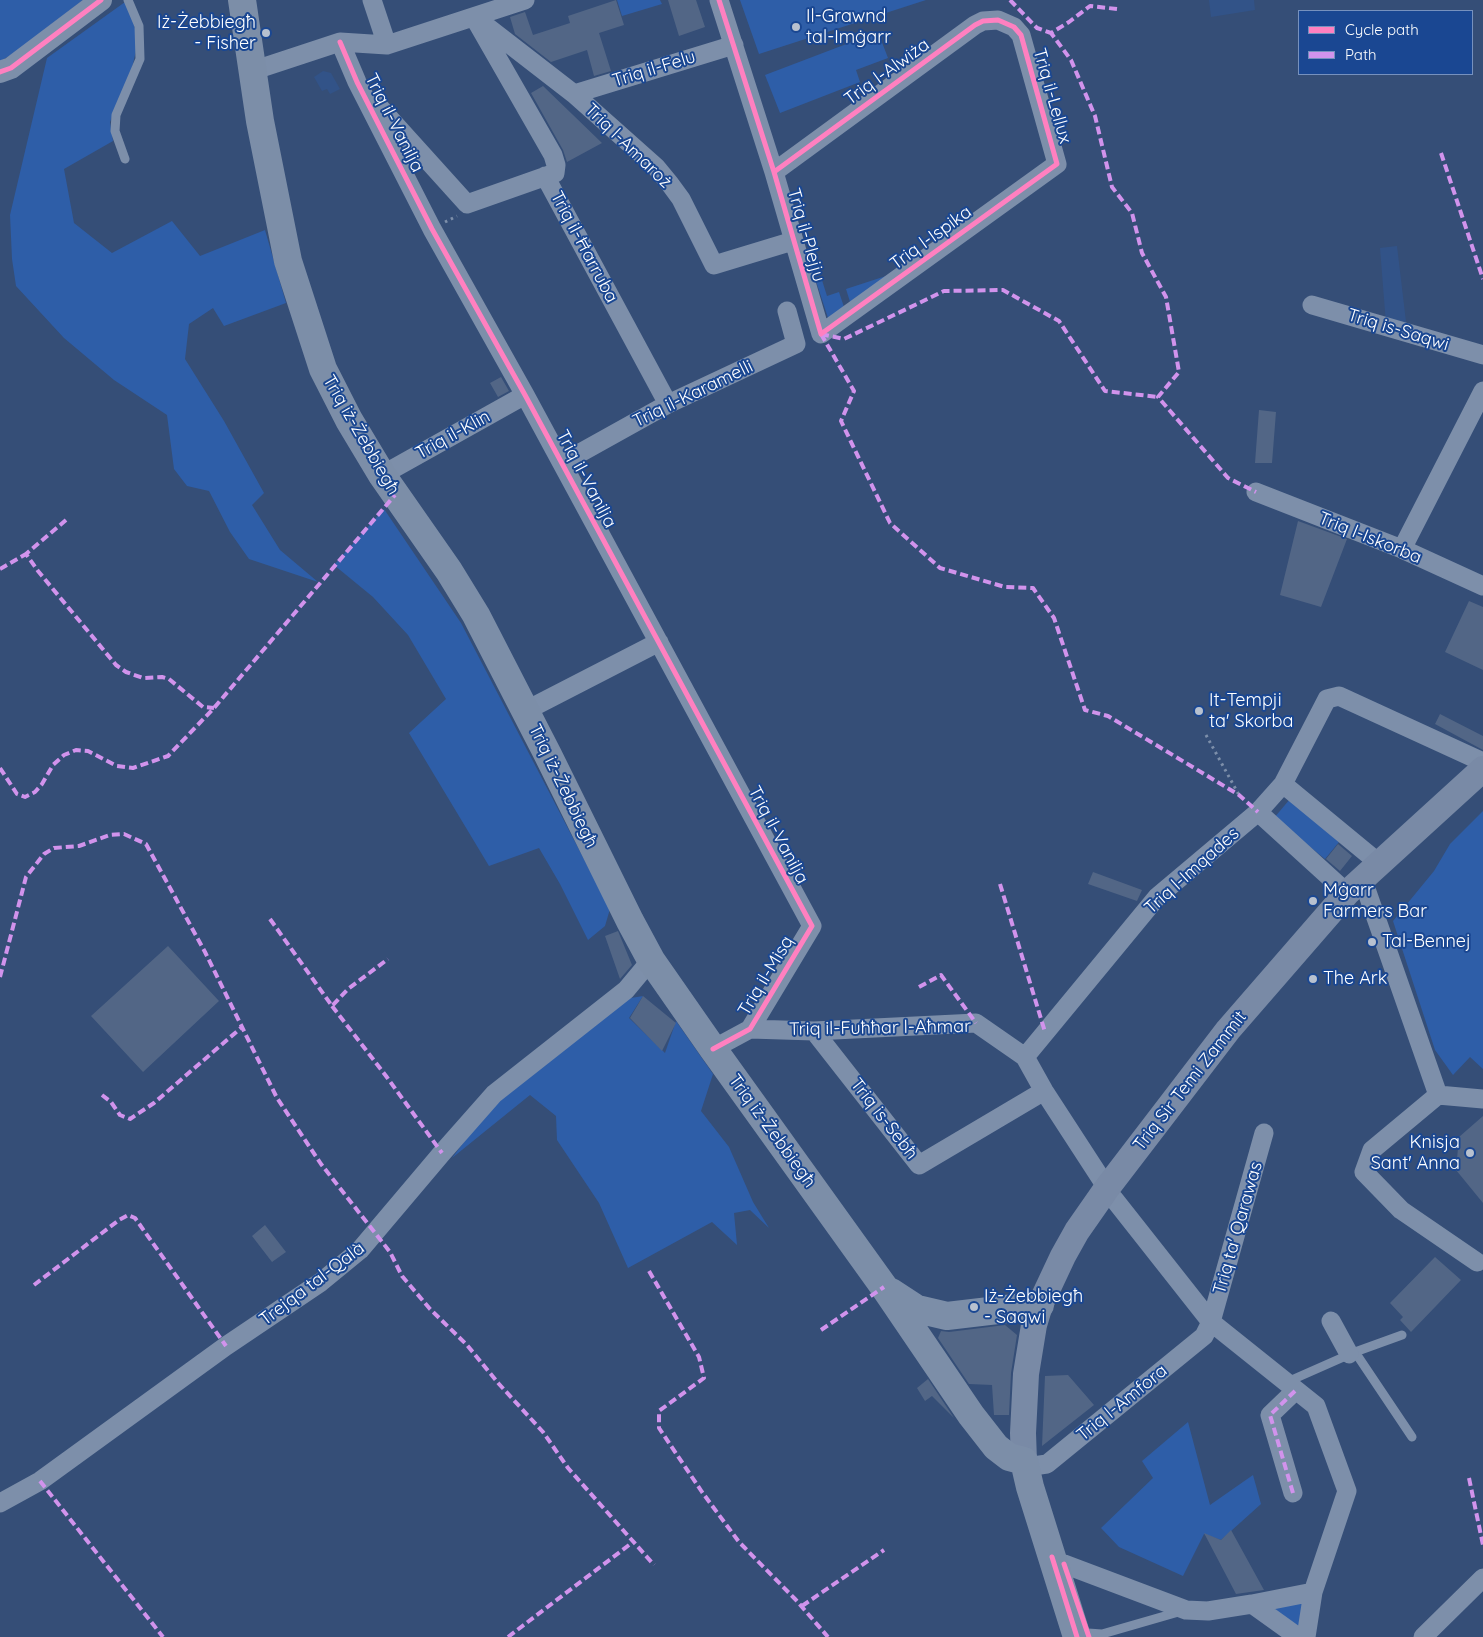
<!DOCTYPE html>
<html>
<head>
<meta charset="utf-8">
<style>
	body { margin:0 }
	#map { position:relative; width:1483px; height:1637px; overflow:hidden; background:#354e77; font-family:Quicksand,sans-serif }
	canvas { display:block }
	.legend { position:absolute; left:1298px; top:10px; width:175px; height:65px; box-sizing:border-box; background:#1a4792; border:1px solid #7691be; margin:0; padding:6px 9px; list-style:none; font-size:15px; color:#fff }
	.legend li { display:flex; align-items:center; gap:10px; height:25px }
	.legend b { width:25px; border:1px solid #7691be }
</style>
</head>
<body>
<div id="map">
<canvas width="1483" height="1637"></canvas>
<ul class="legend">
<li><b style="height:6px;background:#ff80c0"></b>Cycle path</li>
<li><b style="height:6px;background:#d193ec"></b>Path</li>
</ul>
</div>
<script>
const ctx = document.querySelector('canvas').getContext('2d');
ctx.lineJoin = 'round';
function paint(path, color) {
  ctx.fillStyle = color;
  ctx.fill(path, 'evenodd');
}
function shape(rows) {
  const path = new Path2D();
  for (const r of rows) {
    path.moveTo(r[0], r[1]);
    for (let i = 2; i < r.length; i += 2) path.lineTo(r[i], r[i + 1]);
  }
  return path;
}
function strokePath(path, color, width, dash) {
  ctx.strokeStyle = color;
  ctx.lineWidth = width;
  ctx.lineCap = dash ? 'butt' : 'round';
  ctx.setLineDash(dash || []);
  ctx.stroke(path);
}
function drawText(font, color, halo, rows, align = 'center') {
  ctx.font = font + ' Quicksand,sans-serif';
  ctx.lineWidth = 4;
  ctx.setLineDash([]);
  ctx.textBaseline = 'middle';
  ctx.strokeStyle = halo;
  ctx.fillStyle = color;
  for (const [text, x, y, turn = 0] of rows) {
    ctx.save();
    ctx.translate(x, y);
    ctx.rotate((+turn || 0) * Math.PI / 180);
    ctx.textAlign = isNaN(turn) ? turn : align;
    if (halo) ctx.strokeText(text, 0, 0);
    ctx.fillText(text, 0, 0);
    ctx.restore();
  }
}
paint(shape([
	[0,0,83,0,15,53,0,61],
	[617,0,660,0,662,4,622,16],
	[740,0,926,0,759,54],
	[125,2,133,20,138,42,132,68,110,122,113,141,64,169,74,223,112,253,172,221,200,256,265,230,286,303,224,326,213,308,189,324,185,359,224,421,264,493,252,505,280,550,318,582,249,559,230,532,209,491,187,486,174,469,167,415,114,380,64,338,16,286,12,259,10,215,47,58],
	[878,32,888,58,856,70,860,82,780,113,765,75],
	[889,275,851,305,846,289],
	[821,277,827,296,839,292,845,310,829,321,815,278],
	[384,509,461,623,610,909,605,926,588,940,560,884,539,848,489,866,409,733,446,699,408,635,373,597,334,565],
	[1290,799,1339,842,1325,859,1274,818],
	[1483,811,1483,1069,1470,1057,1453,1075,1435,1050,1393,921,1434,871,1450,844],
	[643,996,629,1018,665,1053,676,1021,713,1074,701,1111,729,1147,753,1202,769,1228,750,1210,734,1213,737,1245,712,1222,628,1268,599,1203,557,1140,556,1116,530,1095,452,1158,485,1114,520,1081,625,999],
	[1188,1422,1210,1505,1253,1475,1261,1504,1221,1540,1204,1534,1183,1576,1119,1547,1101,1528,1153,1478,1142,1461],
	[1304,1601,1300,1627,1272,1609]
]), '#2e5ea8');
paint(shape([
	[1209,0,1254,0,1255,10,1211,17],
	[323,71,331,73,340,89,330,94,327,89,322,91,314,77],
	[1397,246,1407,330,1386,324,1380,248]
]), '#325388');
paint(shape([
	[616,0,624,25,599,33,611,71,594,76,587,50,551,62,515,34,510,17,525,12,533,35,570,23,568,16],
	[668,0,696,0,705,27,679,36],
	[543,86,602,143,567,162,563,150,531,93],
	[501,377,509,391,498,397,490,383],
	[1259,410,1276,412,1272,463,1255,463],
	[1298,521,1347,539,1321,607,1280,595],
	[1469,601,1483,607,1483,670,1445,652],
	[1440,714,1483,736,1483,750,1435,724],
	[1338,844,1352,856,1340,871,1326,859],
	[1093,872,1142,890,1137,901,1088,884],
	[618,931,632,965,620,979,605,936],
	[168,946,219,1001,143,1072,91,1016],
	[643,996,676,1023,662,1051,630,1018],
	[1483,1116,1483,1203,1456,1170,1459,1137],
	[265,1225,286,1252,272,1262,252,1236],
	[1435,1257,1461,1280,1411,1332,1400,1320,1403,1317,1390,1303],
	[1005,1325,1017,1335,1011,1373,1009,1415,994,1415,992,1385,969,1384,938,1338,941,1331,949,1332],
	[1068,1375,1094,1405,1042,1446,1045,1376],
	[928,1379,954,1418,932,1396,925,1401,917,1388],
	[1231,1530,1264,1590,1236,1594,1204,1533,1221,1540]
]), '#526686');
strokePath(shape([
	[445,222,457,216],
	[1206,735,1239,795]
]), '#7d8faa', 3, [2.5, 4]);
strokePath(shape([
	[125,159,115,131,116,115,140,59,139,26,128,0],
	[1355,1352,1412,1437],
	[1287,1382,1355,1352,1402,1335],
	[1088,1633,1102,1634,1182,1611]
]), '#7d8faa', 9);
strokePath(shape([
	[372,0,387,45],
	[719,0,774,172,821,334,1057,164,1021,35,1014,27,998,20,983,21,975,25,774,172],
	[481,22,574,94,656,167,670,184,681,199,714,265,793,241],
	[340,42,357,82,432,229,525,395,812,926,750,1029,713,1049],
	[252,71,340,42,387,45,525,0],
	[574,94,734,45],
	[374,101,467,204,555,173,556,165,553,155,474,17],
	[545,176,668,404],
	[1312,305,1483,355],
	[562,463,668,404,796,344,787,311],
	[382,475,525,395],
	[1256,492,1402,549,1483,586],
	[1402,549,1483,391],
	[525,711,659,642],
	[1283,784,1380,864],
	[1258,812,1347,893],
	[1358,882,1367,892,1438,1095,1483,1099],
	[750,1029,814,1031,976,1023,1025,1057,1044,1091,1107,1188],
	[814,1031,919,1165,1044,1091],
	[1025,1057,1157,897,1258,812,1283,784,1327,699,1339,696,1483,762],
	[1438,1095,1372,1150,1364,1172,1401,1210,1477,1262],
	[1114,1199,1211,1322,1316,1406,1347,1491,1313,1592,1306,1637],
	[1331,1321,1349,1354],
	[1024,1461,1033,1466,1047,1464,1204,1336,1211,1322,1264,1133],
	[1293,1493,1270,1415,1296,1390],
	[0,1503,40,1481,226,1346,321,1282,360,1250,442,1153,494,1094,626,990,651,960],
	[1064,1564,1186,1610,1208,1611,1252,1604,1313,1592],
	[1252,1604,1298,1637],
	[1423,1637,1483,1578]
]), '#7d8faa', 19);
strokePath(shape([
	[0,72,11,68,101,0]
]), '#7d8faa', 22);
strokePath(shape([
	[1024,1461,1023,1433,1026,1374,1034,1325,1040,1305,1063,1256,1077,1231,1107,1188,1228,1030,1347,893,1483,769]
]), '#798aa6', 26);
strokePath(shape([
	[242,0,260,121,288,261,323,369,349,420,382,475,449,571,476,615,548,755,630,921,651,960,713,1049,884,1287,971,1415,996,1447,1009,1457,1024,1461,1030,1487,1077,1637],
	[891,1292,917,1309,947,1316,1040,1305]
]), '#7c8ea8', 28);
strokePath(shape([
	[1010,0,1037,28,1051,33],
	[1117,9,1090,6,1069,22,1051,33,1071,60,1095,116,1112,187,1132,213,1142,253,1166,297,1179,372,1158,397,1228,478,1256,492],
	[1441,153,1483,279],
	[821,334,854,391,841,421,890,523,940,568,1005,587,1033,588,1054,618,1085,710,1108,716,1239,795,1258,812],
	[821,334,844,339,944,291,1003,290,1059,321,1105,391,1158,397],
	[66,520,26,554,38,571,116,665,126,672,143,678,162,677,169,679,203,707,214,708],
	[0,569,26,554],
	[0,768,17,794,25,797,35,792,42,784,53,765,64,755,76,750,88,751,117,766,133,768,168,756,214,708,395,495],
	[1000,884,1045,1032],
	[270,919,332,1006,348,989,388,959],
	[0,977,26,877,44,854,54,848,79,846,110,835,124,834,146,844,205,952,277,1098,321,1164,390,1252,402,1276,430,1309,467,1345,499,1384,543,1432,568,1468,654,1565],
	[919,987,941,975,976,1023],
	[332,1006,386,1076,442,1153],
	[102,1095,111,1102,120,1115,130,1119,154,1103,242,1027],
	[649,1271,699,1357,704,1378,659,1411,659,1428,702,1492,739,1542,796,1600,828,1637],
	[34,1285,119,1220,128,1215,135,1218,226,1346],
	[821,1330,884,1287],
	[1469,1478,1483,1545],
	[40,1481,163,1637],
	[1293,1493,1270,1415,1296,1390],
	[802,1606,884,1550],
	[508,1637,633,1542]
]), '#d193ec', 4, [8, 4]);
strokePath(shape([
	[719,0,774,172,821,334,1057,164,1021,35,1014,27,998,20,983,21,975,25,774,172],
	[340,42,357,82,432,229,525,395,812,926,750,1029,713,1049],
	[0,72,11,68,101,0],
	[1052,1557,1077,1637],
	[1064,1564,1089,1637]
]), '#ff80c0', 5);
for (const [x, y, r, color] of [
	[796,27,5,"#b8c1cf"],
	[266,33,5,"#b8c1cf"],
	[1199,711,5,"#b8c1cf"],
	[1313,901,5,"#b8c1cf"],
	[1372,942,5,"#b8c1cf"],
	[1313,979,5,"#b8c1cf"],
	[1470,1153,5,"#b8c1cf"],
	[974,1307,5,"#b8c1cf"]
]) {
  const dot = new Path2D();
  dot.arc(x, y, r, 0, 2 * Math.PI);
  ctx.fillStyle = color;
  ctx.fill(dot);
  strokePath(dot, '#1a4792', 2);
}
drawText('18px', '#fff', '#1a4792', [
	["Il-Grawnd",806,17],
	["tal-Imġarr",806,38],
	["Iż-Żebbiegħ",256,23,"right"],
	["- Fisher",256,44,"right"],
	["It-Tempji",1209,701],
	["ta' Skorba",1209,722],
	["Mġarr",1323,891],
	["Farmers Bar",1323,912],
	["Tal-Bennej",1382,942],
	["The Ark",1323,979],
	["Knisja",1460,1143,"right"],
	["Sant' Anna",1460,1164,"right"],
	["Iż-Żebbiegħ",984,1297],
	["- Saqwi",984,1318]
], 'left');
drawText('18px', '#fff', '#1a4792', [
	["Triq il-Felu",654,69,-17],
	["Triq l-Alwiża",887,72,-36],
	["Triq il-Lellux",1052,96,74],
	["Triq il-Vanilja",394,123,63],
	["Triq l-Amaroż",628,146,44],
	["Triq il-Plejju",806,235,74],
	["Triq l-Ispika",931,238,-36],
	["Triq il-Ħarruba",584,247,62],
	["Triq is-Saqwi",1398,330,17],
	["Triq il-Karamelli",693,394,-26],
	["Triq iż-Żebbiegħ",361,435,60],
	["Triq il-Klin",453,435,-29],
	["Triq il-Vanilja",586,479,62],
	["Triq l-Iskorba",1370,538,22],
	["Triq iż-Żebbiegħ",563,786,64],
	["Triq il-Vanilja",778,835,62],
	["Triq l-Imqades",1192,871,-42],
	["Triq il-Misq",766,976,-59],
	["Triq il-Fuħħar l-Aħmar",880,1028,-1],
	["Triq Sir Temi Zammit",1190,1081,-52],
	["Triq is-Sebħ",884,1119,52],
	["Triq iż-Żebbiegħ",772,1131,54],
	["Triq ta' Qarawas",1238,1228,-74],
	["Trejqa tal-Qalà",312,1284,-37],
	["Triq l-Amfora",1122,1403,-39]
]);
</script>
</body>
</html>
